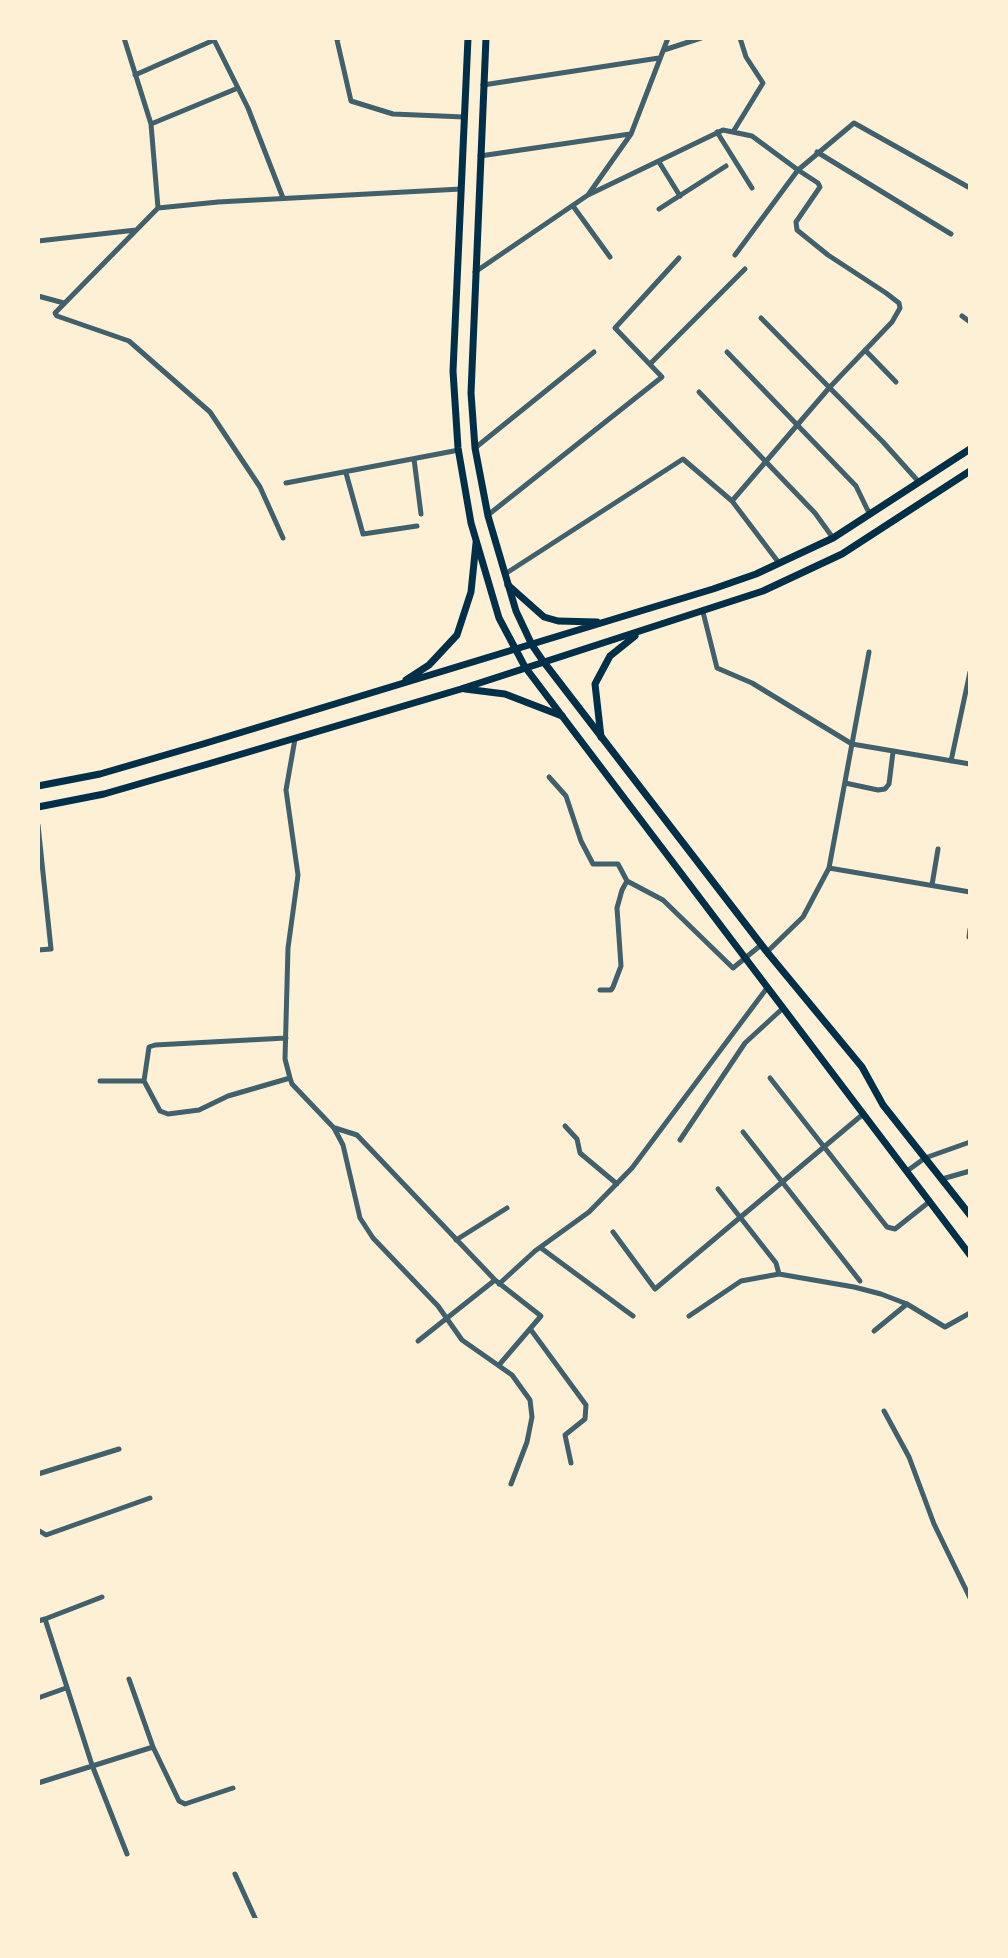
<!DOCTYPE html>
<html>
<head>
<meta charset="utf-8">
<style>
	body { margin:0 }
	#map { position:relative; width:1008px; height:1958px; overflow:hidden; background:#fdf0d5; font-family:"Varela Round",sans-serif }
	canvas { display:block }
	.frame { position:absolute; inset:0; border:40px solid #fdf0d5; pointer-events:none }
</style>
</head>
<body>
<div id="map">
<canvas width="1008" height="1958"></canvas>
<div class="frame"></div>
</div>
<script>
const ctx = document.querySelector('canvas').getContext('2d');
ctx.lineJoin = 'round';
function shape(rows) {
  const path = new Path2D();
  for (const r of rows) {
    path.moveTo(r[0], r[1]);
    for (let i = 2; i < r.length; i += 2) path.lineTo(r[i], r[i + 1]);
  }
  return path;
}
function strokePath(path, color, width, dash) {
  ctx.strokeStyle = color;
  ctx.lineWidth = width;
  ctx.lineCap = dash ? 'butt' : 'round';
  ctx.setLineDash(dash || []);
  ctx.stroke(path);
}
strokePath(shape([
	[124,38,151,124,158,208],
	[213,38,248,108,283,198],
	[339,38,337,40,351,101,393,114,464,117],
	[664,50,701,38],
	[135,75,214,40],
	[483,85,659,58],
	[151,124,238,88],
	[717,132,752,188],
	[733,132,763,83,746,57,740,38],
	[817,152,951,234],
	[480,156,630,134],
	[659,162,680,196],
	[588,195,723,130,752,136,798,170,854,123,970,188],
	[573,206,610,257],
	[659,209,726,166],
	[38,241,136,230],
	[475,272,588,195,631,134,668,38],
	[38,296,64,303],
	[962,316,970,322],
	[761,318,883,442,918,481],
	[865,350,896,382],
	[727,352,856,486,870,515],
	[650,364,745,269],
	[699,392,815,513,833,538],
	[475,448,594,352],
	[414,459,421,514],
	[346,473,363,534,417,526],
	[286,483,459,450],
	[732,501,829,388,892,322,900,308,899,303,886,293,828,255,797,230,796,222,820,187,818,183,798,170,735,255],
	[488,515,662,377,615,328,679,258],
	[283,538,260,487,210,412,129,341,57,316,55,313,158,208,218,202,461,189],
	[505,574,683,459,732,501,779,563],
	[703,612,717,668,752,683,852,744,970,764],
	[295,739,286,790,298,875,288,948,285,1059,290,1078,292,1084,334,1128,343,1145,360,1218,373,1238,438,1306,462,1340,512,1375,530,1400,532,1417,527,1442,511,1484],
	[951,761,970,672],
	[549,777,566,796,581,841,593,864,618,864,627,881,663,900,733,968,761,945],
	[845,783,878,790,885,789,889,784,893,752],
	[38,825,51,949,38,950],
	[829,868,970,892],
	[932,885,938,849],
	[969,937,970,929],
	[767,952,803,917,829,868,869,652],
	[600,990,611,990,613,987,621,966,617,908,622,890,627,881],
	[286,1038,155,1045,149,1047,144,1081,160,1111,168,1114,199,1110,228,1096,290,1078],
	[770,1078,887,1227,895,1229,929,1202],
	[100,1081,144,1081],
	[565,1126,577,1139,580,1153,617,1184],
	[335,1128,357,1135,495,1280,541,1316,499,1365],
	[743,1132,860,1281],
	[680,1140,745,1043,782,1009],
	[907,1171,925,1158,970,1142],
	[942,1179,970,1171],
	[718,1189,776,1263,779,1274],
	[613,1232,655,1289,862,1115],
	[456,1240,507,1208],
	[541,1248,633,1316],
	[499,1284,535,1251,589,1212,632,1168,767,988],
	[689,1316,741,1281,779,1274,854,1287,881,1294,907,1304,945,1327,970,1313],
	[531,1330,586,1405,585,1419,565,1435,571,1463],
	[874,1331,907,1304],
	[418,1341,495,1280],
	[884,1411,909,1457,934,1524,970,1598],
	[38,1474,119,1449],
	[38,1530,46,1535,150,1498],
	[45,1619,102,1597],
	[38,1621,45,1619,92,1765,127,1854],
	[129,1679,153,1747,179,1801,185,1804,233,1788],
	[38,1698,66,1688],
	[38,1783,153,1747],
	[235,1874,256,1920]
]), '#3f606c', 5);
strokePath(shape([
	[468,38,453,371,458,448,471,523,499,618,525,667,970,1255],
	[486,38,471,393,475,448,488,516,516,611,532,645,543,661,767,952,862,1067,883,1105,970,1215]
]), '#003049', 7);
strokePath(shape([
	[508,585,544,617,558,621,597,622],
	[406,680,429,665,457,635,471,592,476,543],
	[465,689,505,694,562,716],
	[601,737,595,684,610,656,635,636],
	[38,786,100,774,203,744,713,589,756,574,833,538,970,449],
	[38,807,104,794,208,764,461,689,763,591,842,554,970,471]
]), '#003049', 7);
</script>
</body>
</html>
